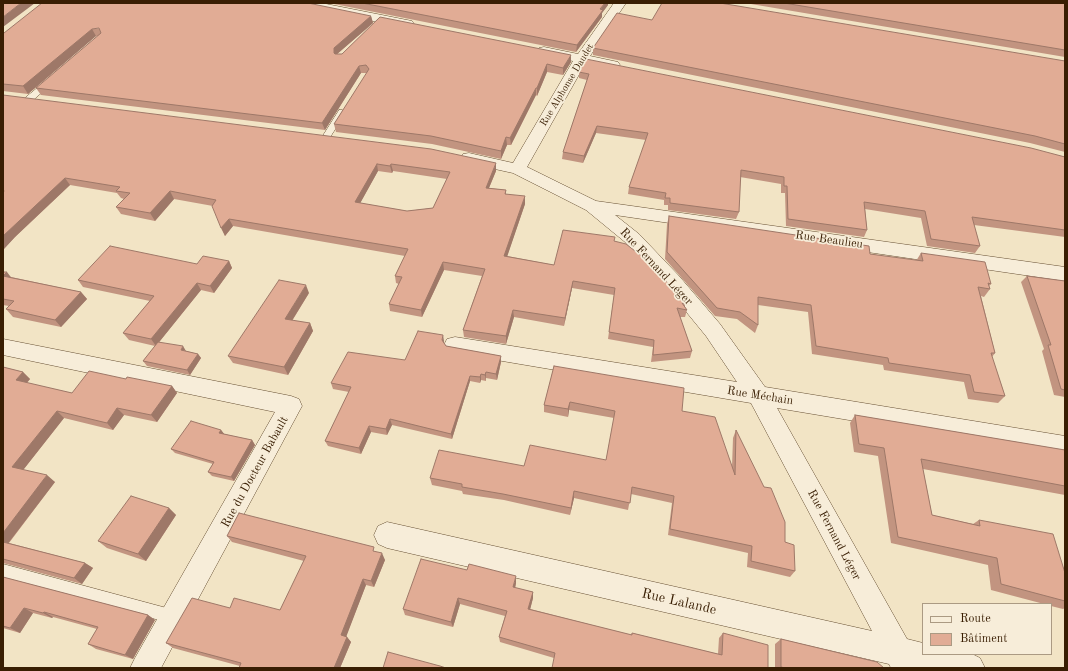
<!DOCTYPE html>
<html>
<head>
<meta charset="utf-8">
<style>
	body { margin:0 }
	#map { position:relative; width:1068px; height:671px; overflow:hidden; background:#f2e4c5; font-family:"Old Standard TT",serif }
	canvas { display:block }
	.frame { position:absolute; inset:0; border:4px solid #391e03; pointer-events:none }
	.legend { position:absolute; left:922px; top:603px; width:130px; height:52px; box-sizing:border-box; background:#f7edd9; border:1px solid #ab9a83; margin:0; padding:5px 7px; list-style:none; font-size:12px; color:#391e03 }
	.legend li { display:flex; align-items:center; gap:8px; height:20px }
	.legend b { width:20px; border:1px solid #ab9a83 }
</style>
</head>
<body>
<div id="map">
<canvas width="1068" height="671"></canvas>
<div class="frame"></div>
<ul class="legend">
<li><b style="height:5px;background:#f7edd9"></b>Route</li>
<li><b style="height:11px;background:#e1ac95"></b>Bâtiment</li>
</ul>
</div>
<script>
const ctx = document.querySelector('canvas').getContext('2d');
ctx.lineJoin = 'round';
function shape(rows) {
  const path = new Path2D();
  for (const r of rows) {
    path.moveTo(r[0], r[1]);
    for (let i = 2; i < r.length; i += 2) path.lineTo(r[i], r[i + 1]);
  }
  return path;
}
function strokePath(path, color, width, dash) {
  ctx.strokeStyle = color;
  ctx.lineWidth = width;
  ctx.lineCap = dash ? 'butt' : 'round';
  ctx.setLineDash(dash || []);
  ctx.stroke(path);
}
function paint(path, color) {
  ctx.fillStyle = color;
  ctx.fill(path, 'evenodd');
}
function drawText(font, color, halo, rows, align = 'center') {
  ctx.font = font + ' "Old Standard TT",serif';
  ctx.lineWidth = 3.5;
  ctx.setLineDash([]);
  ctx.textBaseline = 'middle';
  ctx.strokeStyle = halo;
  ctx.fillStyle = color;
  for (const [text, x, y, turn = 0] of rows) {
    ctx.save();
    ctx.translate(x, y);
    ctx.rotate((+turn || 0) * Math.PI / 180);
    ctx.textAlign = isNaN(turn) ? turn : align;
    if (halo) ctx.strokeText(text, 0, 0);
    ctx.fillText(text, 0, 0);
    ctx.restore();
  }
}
const service = shape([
	[47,80,50,80,54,82,32,101,26,101,26,97,47,80],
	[339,110,342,110,346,112,329,139,323,139,322,137,339,110],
	[3,564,174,610,179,612,181,617,179,622,174,624,3,578,3,564]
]);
const minor = shape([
	[296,3,321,3,407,20,412,21,414,24,412,27,407,28,302,7,298,6,296,3],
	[614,3,626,3,590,56,618,62,620,65,618,68,613,69,585,64,527,167,596,201,1065,267,1065,281,615,215,639,234,679,276,720,324,765,387,1065,436,1065,456,777,408,907,639,923,643,923,654,972,654,980,658,985,668,891,668,889,664,387,548,378,544,374,535,378,526,387,522,872,631,751,403,455,353,447,351,444,345,447,339,455,337,737,382,706,336,665,286,625,242,586,210,513,173,463,162,461,158,463,154,469,153,513,163,573,61,539,54,537,51,539,48,544,47,578,54,614,3],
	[3,339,291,396,299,399,302,406,161,668,130,668,135,658,275,412,3,355,3,339]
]);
strokePath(service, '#675034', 1);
strokePath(minor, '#675034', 1);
paint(service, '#f7edd9');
paint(minor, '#f7edd9');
paint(shape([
	[329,3,608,3,608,5,602,13,602,17,576,52],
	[745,3,1065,3,1065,57],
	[371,16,373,23,337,54,571,62,563,75,547,72,537,96,536,95,511,145,507,145,501,159,432,144,336,132,334,124,367,73,361,73,325,130,41,95,36,88,98,36,96,36,28,94,3,91,3,33],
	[652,20,1065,61,1065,152,1030,143,593,55,593,48],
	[579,72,1065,157,1065,237,974,225,980,246,975,253,927,246,921,218,865,209,867,230,864,237,786,226,785,193,781,193,781,184,740,177,739,212,736,219,668,210,668,205,664,205,664,200,628,194,629,187,646,140,596,133,583,163,562,159,563,152,587,80,579,78],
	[3,95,496,171,489,188,506,190,506,194,525,204,507,256,554,265,614,241,685,304,685,307,687,310,685,317,680,317,692,351,690,358,651,362,653,347,608,339,614,295,572,288,564,326,514,317,506,344,464,337,463,330,482,276,444,270,422,317,390,311,389,304,399,284,396,283,395,276,405,256,233,226,225,236,213,206,174,199,155,221,121,214,116,207,124,199,121,198,117,193,70,185,15,237,3,250],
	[378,171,392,173,393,171,447,179,433,208,407,211,360,203],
	[669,216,870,254,916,261,921,253,991,284,989,286,990,289,984,297,981,296,995,353,992,357,1005,396,998,403,968,399,964,382,884,370,883,365,812,354,808,312,758,305,758,325,755,333,737,319,715,316,665,259,667,224],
	[229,261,232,268,214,293,201,290,159,342,186,351,198,354,201,358,190,375,147,366,143,361,155,346,129,340,123,333,150,301,83,287,78,280,197,264],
	[3,272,11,277,81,292,87,299,61,327,13,317,6,309,9,306,3,305],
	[1027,276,1065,281,1065,397,1054,395,1042,351,1044,349,1021,282],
	[309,293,292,321,310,323,313,331,288,375,233,363,228,356],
	[444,341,444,343,446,346,501,356,501,362,497,380,486,378,486,381,481,380,480,383,470,381,452,439,392,425,387,435,371,432,361,454,328,446,325,441,349,392,333,389,331,383,405,360],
	[554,366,682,411,732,467,733,438,736,430,785,542,795,571,790,577,747,567,748,553,668,535,672,503,631,494,628,510,574,498,570,515,504,500,463,494,462,491,432,485,430,478,524,466,606,460,614,418,569,410,568,417,544,412,544,405],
	[3,367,23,372,30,379,27,383,72,393,126,379,172,386,177,393,157,422,124,415,113,430,64,418,23,470,55,482,9,543,85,563,93,568,82,584,3,563],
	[855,415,1065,450,1065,495,923,469,932,515,973,524,979,520,1065,573,1065,608,1063,609,1051,606,1051,604,1044,604,991,590,988,565,891,543,878,456,854,452,850,423],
	[221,430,224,434,252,440,255,445,234,481,212,476,208,472,213,464,175,453,171,449],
	[169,508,176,515,146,561,107,548,98,541],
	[227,536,376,552,385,560,374,587,366,585,346,636,347,637,351,642,340,668,239,668,240,666,173,648,166,643,230,608,280,610,304,561,232,542],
	[3,577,148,615,155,620,133,659,96,649,88,644,97,629,53,617,52,618,33,613,20,633,3,628],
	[516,583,515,588,533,592,533,598,530,609,631,635,632,633,718,654,719,638,723,633,768,668,554,658,500,642,499,637,505,616,460,604,453,627,405,615,403,609],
	[781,639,884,668,775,668,775,644]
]), '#c29480');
paint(shape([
	[21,3,35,3,3,27,3,17],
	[605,3,608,3,608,5,602,13,602,17,576,52,577,45],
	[371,16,373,23,336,55,334,53,334,48],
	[92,29,96,36,28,94,23,86],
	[571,55,571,62,563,75,563,68],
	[547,64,547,72,537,96,537,88],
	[359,66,361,73,325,130,322,123],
	[536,88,536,95,511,145,510,138],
	[597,126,596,133,583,163,584,156],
	[506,137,507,145,501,159,501,151],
	[496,163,496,171,486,195,486,188],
	[377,164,378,171,357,209,355,202],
	[391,164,393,171,392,173,390,166],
	[65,178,70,185,15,237,3,250,3,236],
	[170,191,174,199,155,221,150,213],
	[525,196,525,204,505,263,504,256],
	[229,219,233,226,225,236,221,228],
	[229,261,232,268,214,293,210,286],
	[443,262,444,270,422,317,421,310],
	[7,272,13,280,3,276],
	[573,281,572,288,564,326,565,318],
	[197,283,201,290,156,346,151,339],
	[306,285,309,293,288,327,285,319],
	[81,292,87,299,61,327,55,320],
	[513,310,514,317,506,344,506,336],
	[310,323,313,331,288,375,284,367],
	[443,335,444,341,443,346,442,340],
	[183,346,186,351,181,350],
	[198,354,201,358,190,375,187,370],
	[501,356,501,362,497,380,496,374],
	[23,372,30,379,23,387,16,380],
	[486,372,486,381,485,375],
	[481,374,481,380,480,383,480,377],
	[470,376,470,381,452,439,451,434],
	[172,386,177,393,157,422,151,415],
	[570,402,569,410,568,417,568,409],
	[117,408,124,415,113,430,107,423],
	[57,411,64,418,20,474,12,467],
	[390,419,392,425,387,435,386,429],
	[369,426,371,432,361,454,359,448],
	[221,430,225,435,219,433],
	[252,440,255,445,234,481,231,477],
	[47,475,55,482,6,546,3,544,3,533],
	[574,491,574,498,570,515,571,508],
	[169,508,176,515,146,561,138,554],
	[382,553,385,560,374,587,371,581],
	[85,563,93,568,82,584,74,578],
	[516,576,516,583,514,593,513,587],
	[363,579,366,585,345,640,341,635],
	[533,592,533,598,529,614,528,609],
	[458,598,460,604,453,627,451,622],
	[24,608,33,613,20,633,10,628],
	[44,612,53,617,52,618,43,613],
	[148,615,155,620,133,659,125,655],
	[347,637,351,642,340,668,334,668]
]), '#9e7868');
const building = shape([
	[3,3,21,3,3,17,3,3],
	[42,3,308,3,371,16,334,48,334,53,335,54,342,54,380,17,571,55,563,68,547,64,537,88,536,88,510,138,506,137,501,151,431,136,334,124,369,69,366,65,359,66,322,123,36,88,101,33,99,28,92,29,23,86,3,84,3,33,4,33,42,3],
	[362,3,605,3,600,9,603,10,577,45,362,3],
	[662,3,720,3,1065,61,1065,144,1035,136,593,48,617,13,652,20,662,3],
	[784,3,1065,3,1065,50,784,3],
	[586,59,1031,148,1065,157,1065,230,972,217,980,246,931,239,925,211,864,202,867,230,788,219,787,186,784,186,784,177,741,170,739,212,670,203,670,198,665,198,666,193,629,187,648,133,597,126,584,156,563,152,589,74,579,72,586,59],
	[3,95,431,149,496,163,486,188,506,190,505,194,525,196,504,256,554,265,563,230,615,237,614,241,626,244,653,265,685,304,682,303,687,310,677,308,692,351,653,355,654,340,609,332,615,288,573,281,565,318,513,310,506,336,463,330,485,269,443,262,421,310,389,304,402,277,395,276,408,249,229,219,221,228,212,206,216,200,170,191,150,213,116,207,130,193,116,191,120,187,65,178,3,236,3,193,4,191,3,189,3,95],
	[377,164,390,166,391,164,450,172,433,208,407,211,355,202,377,164],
	[669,216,869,246,870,254,923,261,921,253,985,262,991,284,988,283,990,289,978,287,995,353,991,353,1005,396,974,392,970,375,889,363,888,358,816,346,811,305,758,297,758,325,740,312,717,308,667,252,669,216],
	[110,246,197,264,203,256,229,261,210,286,197,283,151,339,123,333,154,296,78,280,110,246],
	[3,272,7,272,3,276,81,292,55,320,6,309,14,301,3,299,3,272],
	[1027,276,1065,281,1065,390,1061,389,1048,345,1051,345,1027,276],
	[279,280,306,285,285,319,310,323,284,367,228,356,279,280],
	[418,331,443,335,442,340,446,346,501,356,496,374,486,372,485,375,481,374,480,377,470,376,451,434,390,419,386,429,369,426,359,448,325,441,351,387,331,383,348,352,405,360,418,331],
	[158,342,183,346,181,350,198,354,187,370,143,361,158,342],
	[554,366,684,388,682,411,715,417,735,475,736,430,764,487,771,488,785,522,785,542,794,545,795,571,751,561,752,546,670,529,674,496,632,487,630,503,574,491,571,508,503,494,462,487,462,484,430,478,439,450,524,466,530,445,606,460,615,411,570,402,568,409,544,405,554,366],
	[3,367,23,372,16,380,72,393,89,371,126,379,127,377,172,386,151,415,117,408,107,423,57,411,12,467,47,475,3,533,3,367],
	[855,415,1065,450,1065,486,921,459,932,515,980,526,979,520,1053,534,1065,573,1065,601,1001,584,997,558,898,537,884,448,859,444,855,415],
	[191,421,221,430,219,433,252,440,231,477,208,472,214,462,171,449,191,421],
	[131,496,169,508,138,554,98,541,131,496],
	[239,513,374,547,373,551,382,553,371,581,363,579,341,635,347,637,334,668,239,668,241,663,166,643,192,598,230,608,234,598,280,610,306,556,227,536,239,513],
	[3,542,85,563,74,578,3,559,3,542],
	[421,559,467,570,469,564,516,576,513,587,533,592,528,609,632,635,632,633,722,655,723,633,768,645,768,668,552,668,555,653,499,637,507,611,458,598,451,622,403,609,421,559],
	[3,577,148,615,125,655,88,644,98,627,44,612,43,613,24,608,10,628,3,626,3,577],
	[781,639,877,662,884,668,785,668,781,667,781,639],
	[388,652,440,666,446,668,383,668,388,652]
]);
paint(building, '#e1ac95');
strokePath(building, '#9e7868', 1);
drawText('10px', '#391e03', '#f7edd9', [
	["Rue Alphonse Daudet",567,85,-59]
]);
drawText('12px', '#391e03', '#f7edd9', [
	["Rue Beaulieu",829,240,8],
	["Rue Fernand Léger",656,267,47],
	["Rue Méchain",760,396,9],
	["Rue du Docteur Babault",255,472,-61],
	["Rue Fernand Léger",834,535,62]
]);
drawText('14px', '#391e03', '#f7edd9', [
	["Rue Lalande",679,602,13]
]);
</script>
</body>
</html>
